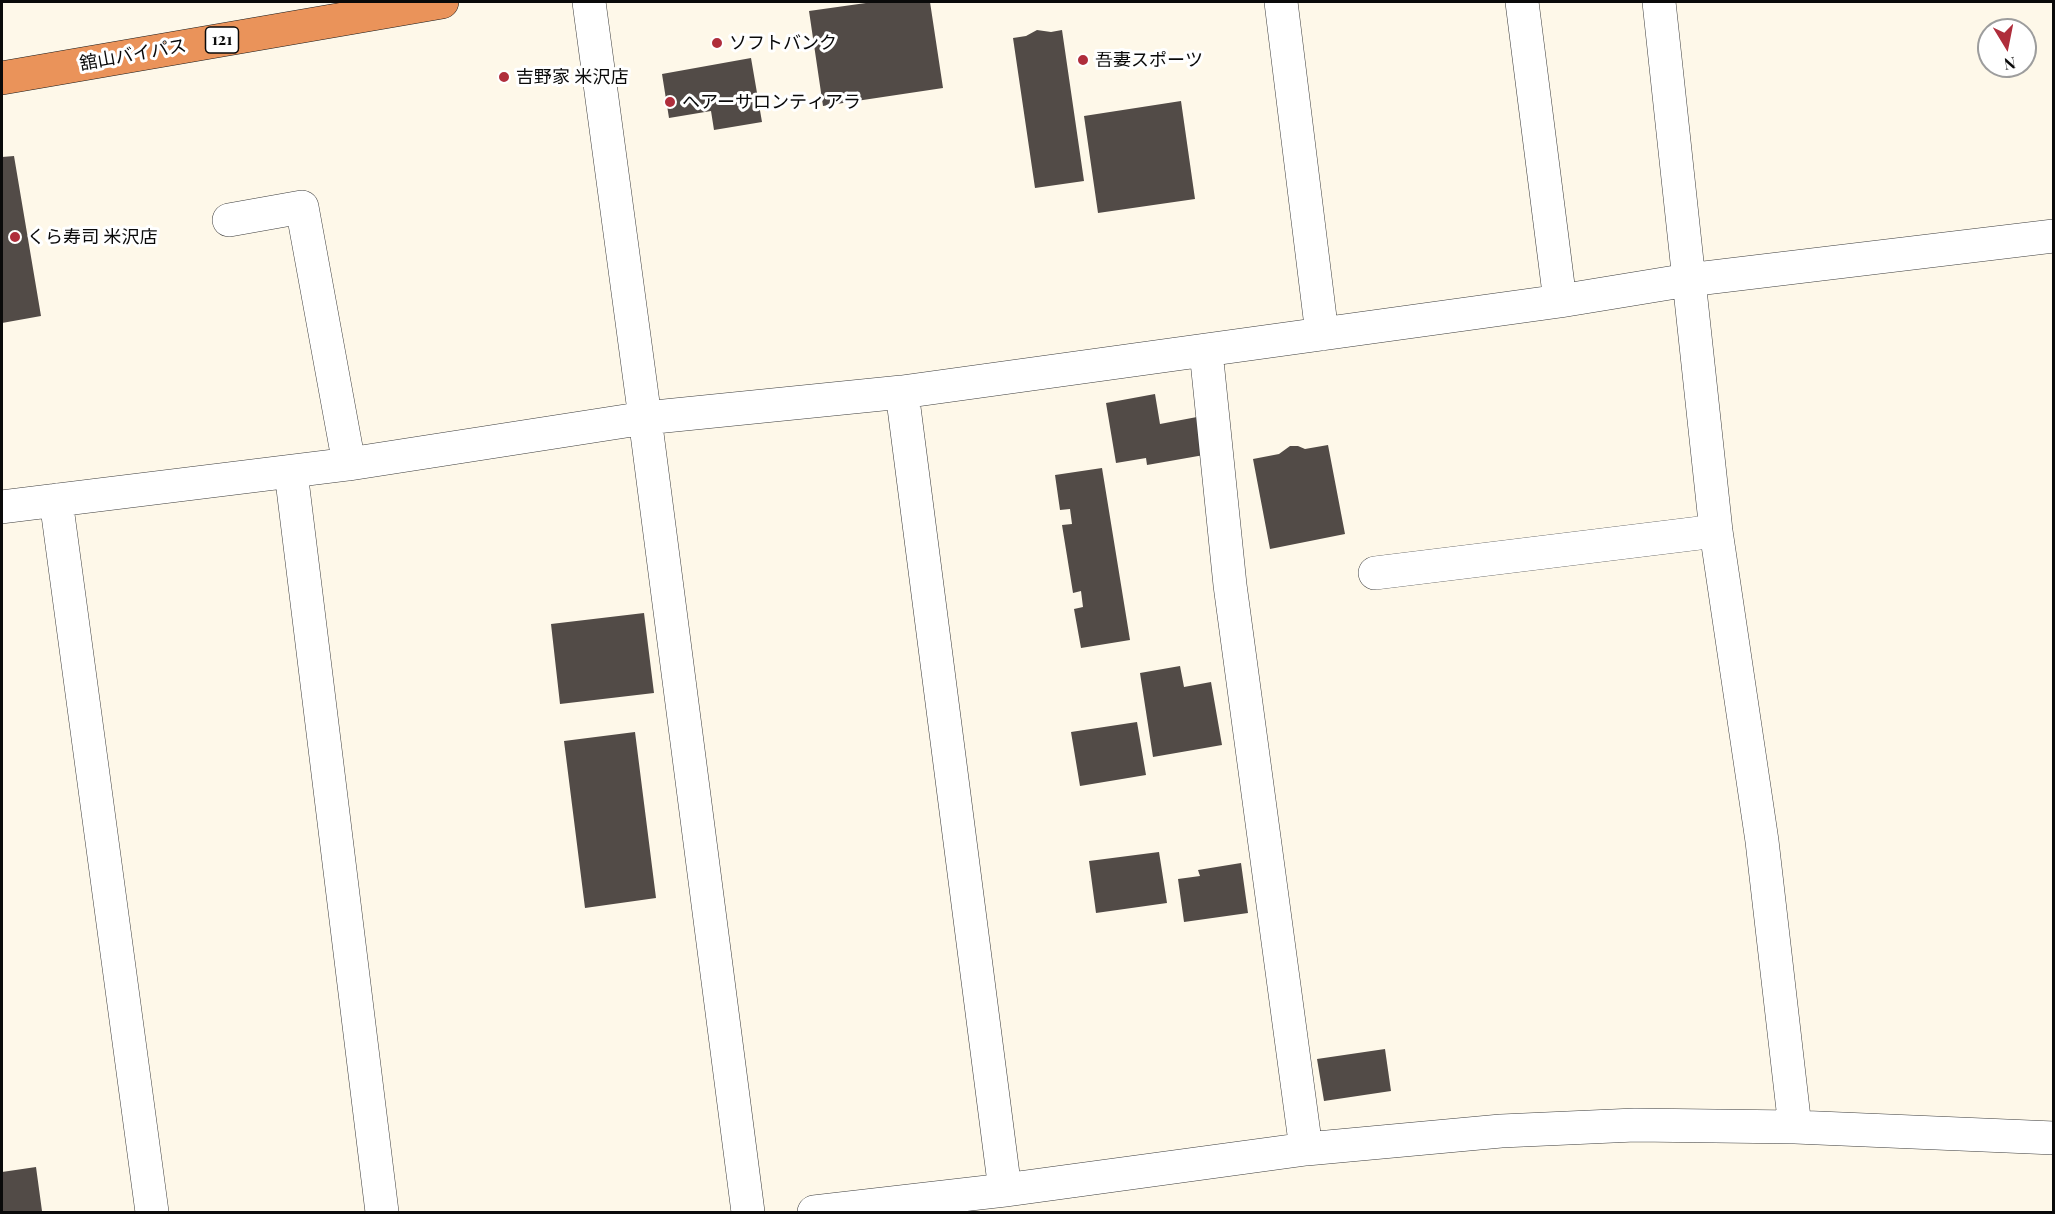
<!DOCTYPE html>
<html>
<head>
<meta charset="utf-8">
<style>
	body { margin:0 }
	#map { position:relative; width:2055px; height:1214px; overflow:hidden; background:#fef8e9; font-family:"Playfair Display",serif }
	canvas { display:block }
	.frame { position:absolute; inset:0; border:3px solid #0a0a0a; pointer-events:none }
	.north { position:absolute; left:1977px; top:18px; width:60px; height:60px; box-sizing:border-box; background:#fff; border:2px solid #9d9d9d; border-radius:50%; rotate:170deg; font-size:16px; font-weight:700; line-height:24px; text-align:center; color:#0a0a0a }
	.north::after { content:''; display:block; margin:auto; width:21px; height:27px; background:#af2d3b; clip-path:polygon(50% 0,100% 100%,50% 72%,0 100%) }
</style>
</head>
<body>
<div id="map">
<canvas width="2055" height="1214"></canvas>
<div class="frame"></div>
<div class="north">N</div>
</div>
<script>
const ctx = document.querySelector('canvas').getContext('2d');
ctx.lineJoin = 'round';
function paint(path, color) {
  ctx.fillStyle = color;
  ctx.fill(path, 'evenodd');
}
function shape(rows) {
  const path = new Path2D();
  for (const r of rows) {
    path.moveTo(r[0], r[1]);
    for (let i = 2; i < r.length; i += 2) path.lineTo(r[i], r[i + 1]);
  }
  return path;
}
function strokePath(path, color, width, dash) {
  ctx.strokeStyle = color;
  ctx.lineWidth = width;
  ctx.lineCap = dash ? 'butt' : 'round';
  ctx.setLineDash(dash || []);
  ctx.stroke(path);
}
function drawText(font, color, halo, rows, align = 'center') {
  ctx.font = font + ' "Playfair Display","Noto Sans JP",serif';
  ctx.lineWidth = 6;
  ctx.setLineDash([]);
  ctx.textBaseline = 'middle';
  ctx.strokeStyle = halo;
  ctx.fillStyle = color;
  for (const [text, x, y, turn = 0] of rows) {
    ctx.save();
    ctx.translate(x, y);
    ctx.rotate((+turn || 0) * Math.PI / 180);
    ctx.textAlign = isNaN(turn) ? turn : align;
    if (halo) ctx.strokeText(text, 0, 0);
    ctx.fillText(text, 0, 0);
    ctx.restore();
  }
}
paint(shape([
	[873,2,930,2,943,88,823,106,809,11],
	[1037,30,1051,32,1062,30,1084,181,1035,188,1013,38,1026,36],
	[751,58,762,122,714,130,711,111,669,118,662,74],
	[1181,101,1195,199,1098,213,1084,116],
	[14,156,41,316,2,323,2,157],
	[1155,394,1160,424,1197,417,1204,455,1147,465,1146,458,1116,463,1106,403],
	[1328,445,1345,534,1270,549,1253,459,1279,454,1290,446,1298,446,1305,449],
	[1102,468,1130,640,1081,648,1074,609,1083,607,1081,591,1073,593,1062,525,1072,524,1070,509,1060,510,1055,475],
	[644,613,654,693,560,704,551,624],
	[1180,666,1184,687,1211,682,1222,745,1153,757,1140,673],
	[1137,722,1146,775,1080,786,1071,732],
	[635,732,656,898,585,908,564,741],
	[1159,852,1167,903,1096,913,1089,861],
	[1241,863,1248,913,1184,922,1178,879,1200,876,1198,870],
	[1385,1049,1391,1091,1324,1101,1317,1059],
	[36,1167,42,1211,2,1212,2,1172]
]), '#524b47');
const minor = shape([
	[589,2,645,418,748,1212],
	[1281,2,1322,334],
	[1522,2,1560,301],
	[1659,2,1716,531,1762,841,1795,1127],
	[229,220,302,207,349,464],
	[1206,351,1230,585,1306,1149],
	[902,392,1005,1190],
	[291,472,382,1212],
	[56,500,152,1212],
	[2,507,349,464,645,418,902,392,1560,301,1688,280,2054,236],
	[1375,573,1716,531],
	[814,1212,1005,1190,1306,1149,1501,1131,1635,1125,1795,1127,2054,1138]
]);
const highway = shape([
	[2,78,442,2]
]);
strokePath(minor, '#3d3d3d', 34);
strokePath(highway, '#1b1b1b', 34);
strokePath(minor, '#fff', 33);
strokePath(highway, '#ea935a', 33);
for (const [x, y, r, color] of [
	[717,43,6,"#af2d3b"],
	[1083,60,6,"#af2d3b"],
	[504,77,6,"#af2d3b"],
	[670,102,6,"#af2d3b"],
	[15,237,6,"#af2d3b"]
]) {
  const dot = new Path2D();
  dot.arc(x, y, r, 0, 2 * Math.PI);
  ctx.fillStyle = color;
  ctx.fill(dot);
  strokePath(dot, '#fff', 2);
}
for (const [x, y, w] of [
	[222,40,33]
]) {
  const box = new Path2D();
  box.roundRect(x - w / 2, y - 13, w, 26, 4.5);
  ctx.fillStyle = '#fff';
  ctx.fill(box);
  strokePath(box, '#0a0a0a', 1.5);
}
drawText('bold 16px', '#0a0a0a', null, [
	["121",222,40]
]);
drawText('18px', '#0a0a0a', '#fff', [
	["ソフトバンク",729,43],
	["吾妻スポーツ",1095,60],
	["吉野家 米沢店",516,77],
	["ヘアーサロンティアラ",682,102],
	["くら寿司 米沢店",27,237]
], 'left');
drawText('18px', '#0a0a0a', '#fff', [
	["舘山バイパス",133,55,-10]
]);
</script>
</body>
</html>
